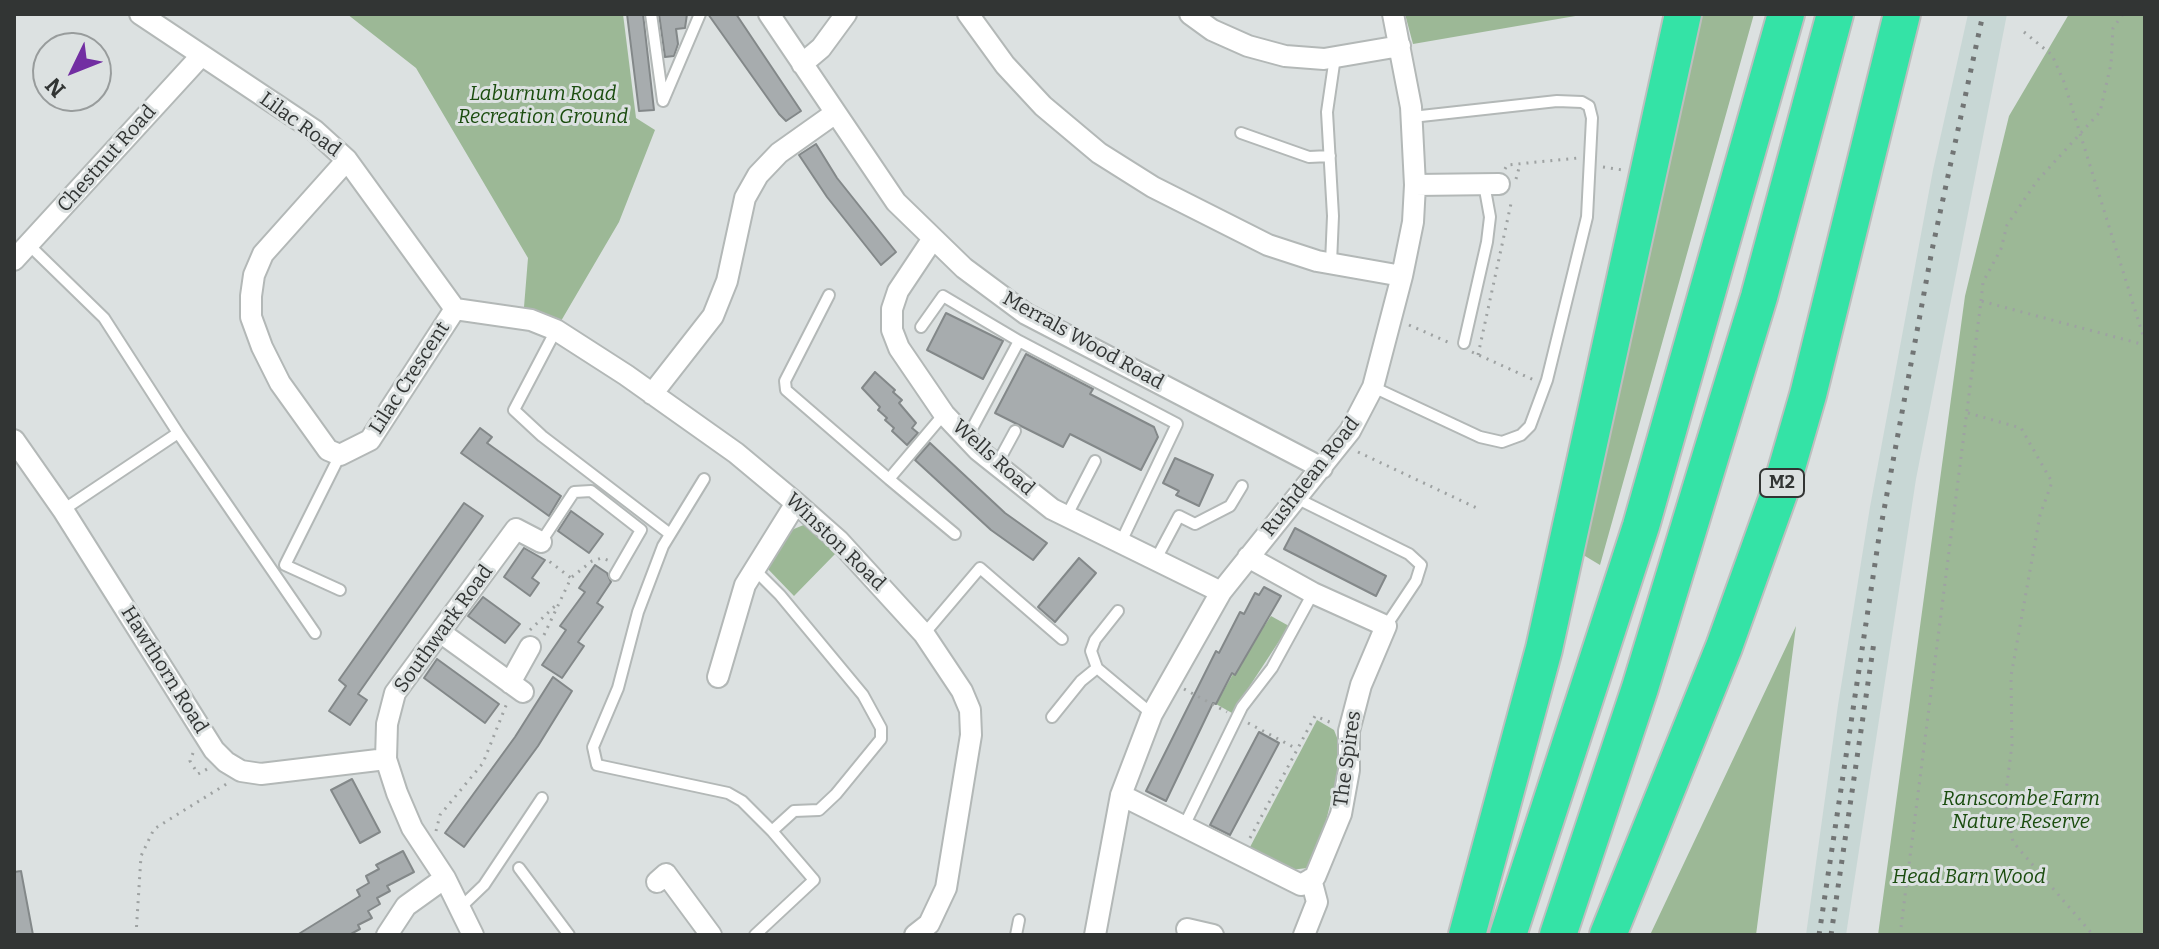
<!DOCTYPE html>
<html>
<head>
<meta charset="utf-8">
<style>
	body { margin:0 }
	#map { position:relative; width:2159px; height:949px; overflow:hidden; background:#dce1e1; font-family:Bitter,serif }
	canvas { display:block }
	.frame { position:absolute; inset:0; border:16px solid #323534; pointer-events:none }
	.north { position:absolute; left:32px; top:32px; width:80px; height:80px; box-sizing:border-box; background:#dce1e1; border:2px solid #989c9c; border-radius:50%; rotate:227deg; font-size:22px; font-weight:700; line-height:32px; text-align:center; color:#323534 }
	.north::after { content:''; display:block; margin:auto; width:28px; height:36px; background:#722ea2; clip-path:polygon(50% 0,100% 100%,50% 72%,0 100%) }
</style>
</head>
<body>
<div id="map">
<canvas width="2159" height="949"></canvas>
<div class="frame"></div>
<div class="north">N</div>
</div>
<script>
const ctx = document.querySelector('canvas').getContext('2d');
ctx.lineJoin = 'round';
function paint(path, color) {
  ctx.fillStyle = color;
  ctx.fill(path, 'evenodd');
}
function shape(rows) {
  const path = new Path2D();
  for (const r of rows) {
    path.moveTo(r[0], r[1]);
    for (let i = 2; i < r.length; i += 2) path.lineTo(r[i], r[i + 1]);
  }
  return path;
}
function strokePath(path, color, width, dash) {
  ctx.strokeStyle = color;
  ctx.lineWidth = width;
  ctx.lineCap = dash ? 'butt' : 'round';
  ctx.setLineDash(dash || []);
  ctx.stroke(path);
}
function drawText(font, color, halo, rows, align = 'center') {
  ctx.font = font + ' Bitter,serif';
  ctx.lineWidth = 6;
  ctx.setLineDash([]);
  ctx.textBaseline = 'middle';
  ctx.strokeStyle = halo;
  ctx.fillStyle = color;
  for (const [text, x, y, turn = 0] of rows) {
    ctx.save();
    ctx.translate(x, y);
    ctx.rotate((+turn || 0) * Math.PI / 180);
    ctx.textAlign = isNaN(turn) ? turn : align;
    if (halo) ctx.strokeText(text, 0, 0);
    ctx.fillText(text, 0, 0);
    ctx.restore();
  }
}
paint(shape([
	[1968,14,2007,14,1916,479,1846,935,1806,935,1838,705,1870,507,1933,170]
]), '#c8d7d5');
paint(shape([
	[347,14,623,14,636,118,655,130,619,222,561,321,524,307,528,258,416,68],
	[1405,14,1587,14,1413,44],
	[1701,14,1754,14,1600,565,1580,553],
	[2069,14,2145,14,2145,935,1878,935,1965,296,2009,116],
	[806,524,836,553,794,596,766,567,789,531],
	[1271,616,1289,626,1232,713,1216,704,1262,623,1265,625],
	[1796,626,1756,935,1650,935],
	[1317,720,1334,730,1343,753,1318,853,1307,868,1291,870,1249,849]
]), '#9cb896');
const building = shape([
	[627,14,643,14,654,110,639,111,627,14],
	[659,14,687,14,685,28,676,29,678,44,674,56,665,57,659,14],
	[708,14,736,14,801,111,786,121,779,114,708,14],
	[816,144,837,178,896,252,881,265,827,197,799,155,816,144],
	[946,313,1003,341,983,379,927,350,946,313],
	[1026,354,1093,389,1090,394,1154,427,1158,437,1141,470,1070,434,1063,447,995,413,1026,354],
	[875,372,895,390,893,392,902,400,899,403,916,423,912,428,918,433,907,445,892,431,894,428,885,420,887,418,878,410,880,407,862,388,875,372],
	[480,428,492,437,487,443,561,496,549,516,461,453,480,428],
	[930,443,1005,513,1047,543,1033,560,991,530,915,460,930,443],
	[1175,458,1213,475,1199,506,1176,495,1179,491,1163,483,1175,458],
	[464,503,483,516,358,694,367,700,350,725,329,711,346,686,339,680,464,503],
	[571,511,603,534,589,553,558,531,571,511],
	[1295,528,1386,576,1376,596,1284,549,1295,528],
	[524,548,545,560,532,578,539,583,530,596,504,577,524,548],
	[1079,558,1096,573,1055,622,1038,607,1079,558],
	[595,565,607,573,611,582,597,603,603,607,578,642,584,646,562,678,542,665,566,630,560,626,585,592,579,588,595,565],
	[1264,587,1281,596,1235,675,1232,673,1216,704,1213,703,1166,801,1146,791,1216,651,1219,653,1240,612,1244,614,1255,593,1259,595,1264,587],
	[483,597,520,624,505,643,468,616,483,597],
	[437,659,499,704,485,723,424,678,437,659],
	[553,677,572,691,538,746,464,847,445,833,515,737,553,677],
	[1259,732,1279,743,1230,835,1210,825,1259,732],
	[352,779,380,832,360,843,331,790,352,779],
	[403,851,414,872,387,886,390,891,377,898,380,904,368,911,372,918,358,925,360,929,349,935,297,935,360,896,357,890,369,883,366,876,379,869,376,865,403,851],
	[21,871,33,935,14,935,14,872,21,871]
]);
paint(building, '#a7acae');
strokePath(building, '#838889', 2);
const lane = shape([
	[651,14,663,101,700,14],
	[1241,133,1309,157,1330,156],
	[29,245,104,318,178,433],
	[1331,263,1333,216,1327,112,1335,57],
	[829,295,785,381,786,390,889,479],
	[921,327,943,296,1019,341],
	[556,330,514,410,542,436,670,534],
	[1464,343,1487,242,1490,217,1484,184],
	[1373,387,1480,437,1502,442,1521,435,1530,426,1547,380,1587,217,1592,118,1589,106,1582,102,1557,101,1412,117],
	[944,414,889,479,955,534],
	[967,438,1019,341,1177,424,1120,544],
	[996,466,1015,431],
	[704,479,663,546,638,612,618,688,593,747,597,765,728,793,742,801,772,831],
	[1296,498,1409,554,1421,565,1416,581,1386,626],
	[63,510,178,433,315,633],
	[1066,517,1095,461],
	[541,542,574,492,591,491,641,530,615,575],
	[1155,561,1179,516,1195,524,1230,506,1242,486],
	[753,568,780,595,863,695,881,728,881,739,836,794,819,810,794,811,772,831,814,880,755,935],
	[340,590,285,565,340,455],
	[1118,611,1095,640,1091,651,1097,668,1152,714],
	[924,634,980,568,1062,639],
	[1052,717,1081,681,1097,668],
	[1184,826,1242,707,1272,668,1313,593],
	[519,868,569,935],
	[461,907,484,885,542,798],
	[1016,935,1019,920]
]);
const street = shape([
	[140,14,314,130,347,160,455,309],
	[769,14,896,202,964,268,1026,314,1322,468],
	[968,14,1005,65,1043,106,1099,153,1153,187,1268,245,1317,261,1402,276],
	[1190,14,1212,30,1248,46,1285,56,1324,59,1400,46],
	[802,64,821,48,846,14],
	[347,160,263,254,254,275,251,296,251,317,262,347,280,383,328,450,340,455,370,440,455,309],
	[1415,185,1499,184],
	[932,240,898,291,892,309,892,330,899,348,944,414,978,450,1052,509,1221,592],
	[14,260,200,57],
	[455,309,531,320,556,330,626,375,736,453,796,503,839,541,924,634,962,691,970,710,971,735,946,888,929,924,915,935],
	[652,394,713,316,727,281,745,198,758,175,779,153,834,114],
	[14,440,63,510,214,750,226,762,241,771,261,774,386,759],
	[440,632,523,692],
	[718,677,745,585,796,503],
	[510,683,530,647],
	[1121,795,1301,885,1315,877,1341,814,1349,770,1349,731,1361,685,1386,626,1313,593,1248,557],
	[657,882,666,874,711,935],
	[1187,929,1213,935],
	[387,935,406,906,445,878],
	[473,935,445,878,412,828,397,793,386,759,387,724,395,693,516,529,541,542],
	[1095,935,1121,795,1152,714,1221,592,1350,431,1373,387,1402,276,1413,222,1415,185,1411,107,1393,14],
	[1304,935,1317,902,1311,879]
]);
const highway = shape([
	[1467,935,1544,649,1683,14],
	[1508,935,1641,526,1786,14],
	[1558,935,1640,688,1759,297,1835,14],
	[1608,935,1724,647,1781,488,1808,395,1902,14]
]);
strokePath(lane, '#b3b8b7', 14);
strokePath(street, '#b3b8b7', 24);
strokePath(highway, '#bdbebe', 40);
strokePath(shape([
	[2024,32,2052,55,2064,82,2145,342],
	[1603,167,1623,170],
	[1505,169,1507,165,1578,158],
	[1516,179,1520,164],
	[1981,301,1983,282,2001,249,2007,225,2037,181,2100,112,2111,64,2113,28,2123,14],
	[1409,325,1450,343],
	[1472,352,1534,380],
	[1478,355,1512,199],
	[1968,413,2021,428,2052,482,2040,515,2011,676,2012,745,2005,799,2013,842,2093,935],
	[1358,452,1481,510],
	[572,577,592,561,602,558,610,561],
	[530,630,556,605],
	[544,635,571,578,545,558],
	[1184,689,1227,712],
	[1248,723,1297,749],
	[193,753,190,761,198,774,209,768],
	[436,831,440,815,483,763,507,703],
	[1250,838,1315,716,1332,723],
	[136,935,141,856,154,829,228,783],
	[1900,935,1981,301,2145,345]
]), '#9ea2a2', 3, [2, 6]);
strokePath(lane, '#fff', 10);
strokePath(street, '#fff', 20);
strokePath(highway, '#34e3a6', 36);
strokePath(shape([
	[1819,935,1879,537,1932,250,1983,14],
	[1831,935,1874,642]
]), '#727575', 5, [4, 8]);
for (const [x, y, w] of [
	[1782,483,44]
]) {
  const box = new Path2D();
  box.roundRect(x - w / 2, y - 14, w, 28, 6);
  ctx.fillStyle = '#dce1e1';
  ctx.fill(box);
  strokePath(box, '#323534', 2);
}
drawText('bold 18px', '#323534', null, [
	["M2",1782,483]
]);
drawText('italic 20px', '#1a4c0e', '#dce1e1', [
	["Laburnum Road",543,94],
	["Recreation Ground",543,117],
	["Ranscombe Farm",2021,799],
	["Nature Reserve",2021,822],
	["Head Barn Wood",1969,877]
]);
drawText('20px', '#323534', '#dce1e1', [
	["Lilac Road",300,125,36],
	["Chestnut Road",107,159,-48],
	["Merrals Wood Road",1083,341,29],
	["Lilac Crescent",410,378,-57],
	["Wells Road",993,458,42],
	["Rushdean Road",1311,477,-52],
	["Winston Road",835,542,44],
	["Southwark Road",444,629,-54],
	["Hawthorn Road",164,670,58],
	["The Spires",1348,759,-82]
]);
</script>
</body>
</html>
